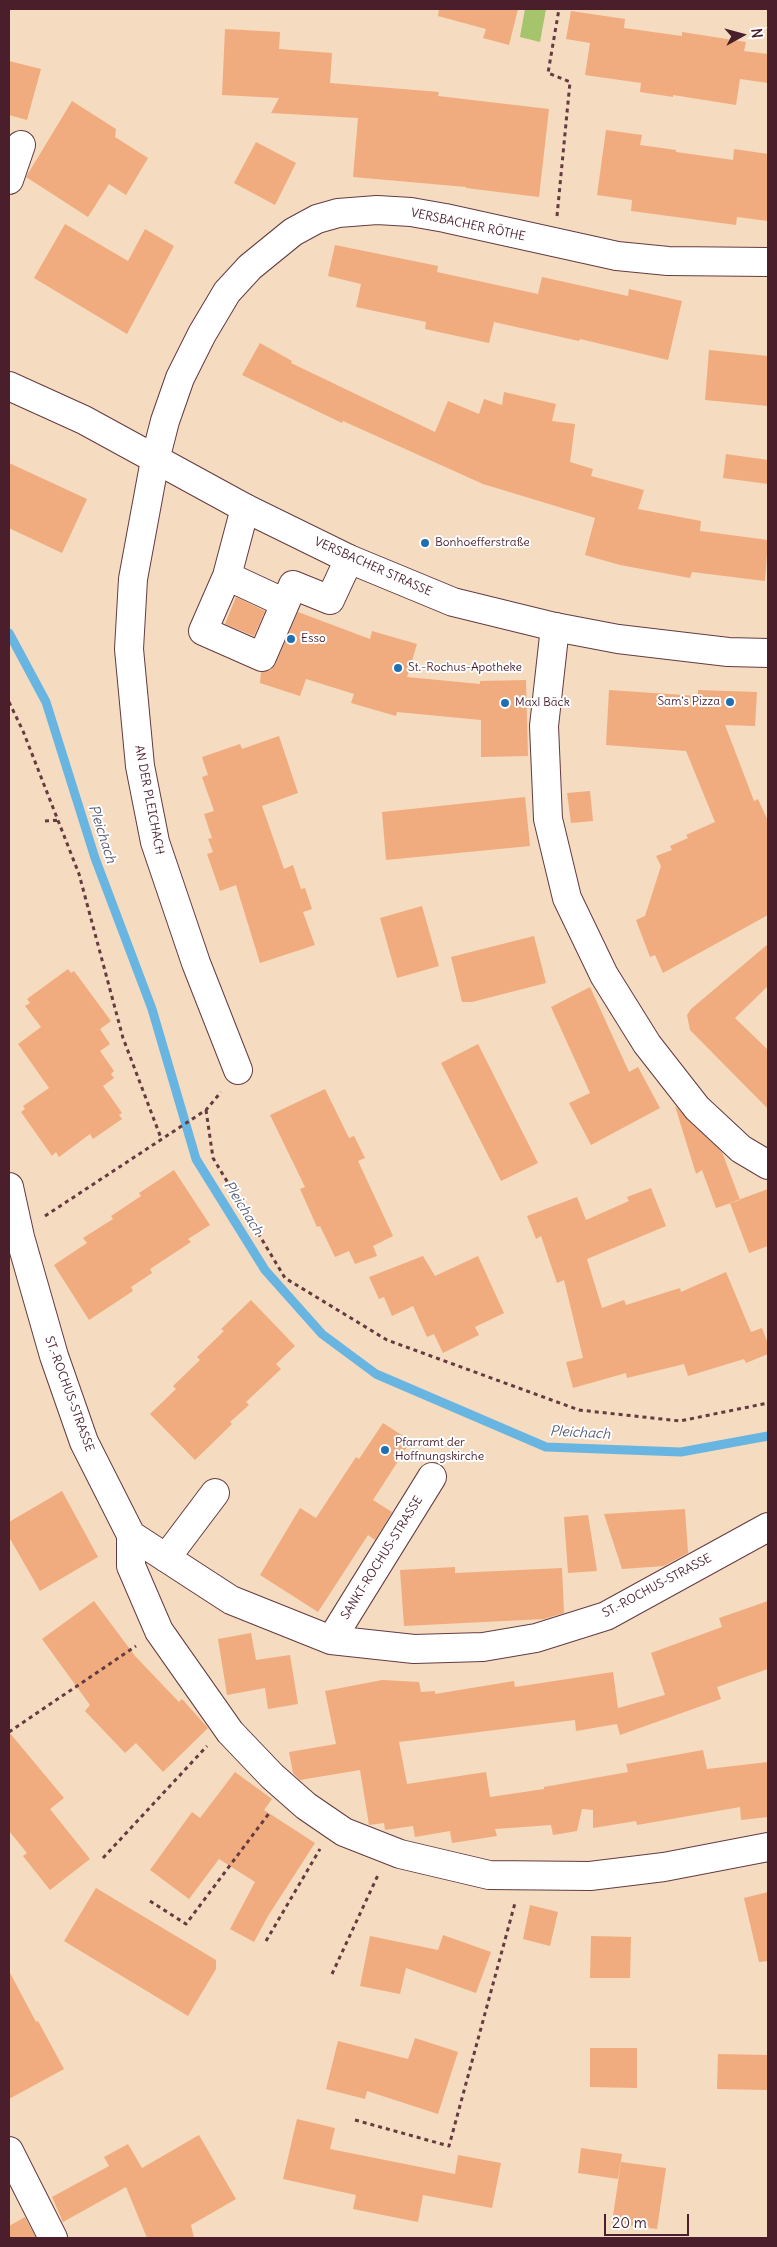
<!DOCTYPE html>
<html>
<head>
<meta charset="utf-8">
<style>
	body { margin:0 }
	#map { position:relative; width:777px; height:2247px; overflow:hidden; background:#f5dbbf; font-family:Delius,sans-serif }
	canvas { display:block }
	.frame { position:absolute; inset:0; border:10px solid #4a1f2b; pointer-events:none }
	.north { position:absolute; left:717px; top:10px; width:50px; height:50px; -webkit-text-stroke:4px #fff; paint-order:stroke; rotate:83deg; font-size:14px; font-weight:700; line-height:20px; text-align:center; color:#4a1f2b }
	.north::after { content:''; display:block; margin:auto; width:18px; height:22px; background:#4a1f2b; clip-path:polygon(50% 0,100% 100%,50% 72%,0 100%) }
	.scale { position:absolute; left:604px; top:2214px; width:85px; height:22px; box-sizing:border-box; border:2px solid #4a1f2b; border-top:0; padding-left:6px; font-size:15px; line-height:18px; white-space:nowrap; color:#4a1f2b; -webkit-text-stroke:4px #fff; paint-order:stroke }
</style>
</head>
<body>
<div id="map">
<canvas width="777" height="2247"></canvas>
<div class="frame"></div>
<div class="north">N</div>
<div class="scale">20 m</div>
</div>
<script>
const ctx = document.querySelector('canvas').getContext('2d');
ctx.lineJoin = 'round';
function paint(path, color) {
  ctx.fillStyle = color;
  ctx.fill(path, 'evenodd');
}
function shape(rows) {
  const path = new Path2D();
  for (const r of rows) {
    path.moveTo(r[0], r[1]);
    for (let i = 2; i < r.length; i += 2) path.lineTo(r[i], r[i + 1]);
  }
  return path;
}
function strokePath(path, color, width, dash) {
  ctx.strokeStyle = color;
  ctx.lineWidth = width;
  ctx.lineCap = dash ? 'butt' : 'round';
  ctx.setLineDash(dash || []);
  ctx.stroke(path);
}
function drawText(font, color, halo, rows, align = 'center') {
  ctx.font = font + ' Delius,sans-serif';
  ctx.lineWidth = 4;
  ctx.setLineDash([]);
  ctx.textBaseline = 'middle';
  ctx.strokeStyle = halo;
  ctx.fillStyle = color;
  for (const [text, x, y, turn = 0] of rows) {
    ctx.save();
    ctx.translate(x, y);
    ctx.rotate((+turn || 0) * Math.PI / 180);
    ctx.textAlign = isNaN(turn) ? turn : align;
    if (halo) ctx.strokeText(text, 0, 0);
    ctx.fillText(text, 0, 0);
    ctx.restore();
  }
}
paint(shape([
	[525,9,546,9,540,42,520,37]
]), '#a6c46c');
strokePath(shape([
	[9,633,46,702,95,858,152,1009,196,1159,265,1270,322,1334,376,1374,546,1447,681,1452,768,1436]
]), '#68b5e1', 9);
paint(shape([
	[439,9,518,9,509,45,483,38,486,29,438,16],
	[571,11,625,19,624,28,682,36,682,32,746,42,744,51,768,54,768,83,740,79,736,105,673,95,673,97,640,92,641,83,585,75,590,43,566,39],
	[225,29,280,32,279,49,332,53,330,83,439,92,438,96,549,109,539,197,466,188,466,187,353,177,358,118,271,113,279,98,222,95],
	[9,61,41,69,27,120,9,115],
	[72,101,116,129,115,137,148,158,126,195,109,184,88,217,26,177],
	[606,130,642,135,640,145,676,150,676,152,733,160,734,149,768,154,768,221,737,217,736,225,631,211,632,200,597,195],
	[256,142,296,163,275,205,234,183],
	[65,224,128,261,145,229,174,246,127,334,34,278],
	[335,245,438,266,437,272,538,294,542,277,628,296,629,289,682,301,668,360,580,339,579,341,494,322,489,343,425,329,426,322,356,307,361,284,328,276],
	[260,343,292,361,291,363,435,432,448,401,479,414,484,399,502,405,504,392,556,404,552,421,575,424,570,462,593,469,591,476,644,490,638,509,701,521,700,531,768,540,765,581,692,572,690,578,620,565,585,555,595,518,483,484,343,421,342,423,242,375],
	[709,350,768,356,768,406,705,400],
	[726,454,768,460,768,484,723,478],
	[9,463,87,499,62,553,9,528],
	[236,597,265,611,254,636,225,624],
	[298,612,370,639,372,631,417,644,407,677,480,684,480,681,526,680,528,756,481,757,481,720,397,712,396,716,351,703,354,694,306,679,300,696,260,683,261,672,271,670,276,663],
	[609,690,698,696,698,690,757,692,755,726,725,725,754,801,758,799,768,821,768,915,663,973,655,955,650,957,636,920,645,916,661,866,656,856,672,850,670,846,688,838,686,835,715,822,686,751,606,745],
	[279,736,298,793,262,806,284,869,293,865,301,889,305,888,312,909,303,912,315,945,260,963,236,885,220,891,207,854,213,852,208,839,212,838,204,814,214,811,202,777,208,775,202,757,240,744,242,749],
	[590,791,593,821,571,823,567,793],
	[525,797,530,846,386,860,382,812],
	[422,906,439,966,397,978,380,918],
	[534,936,546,983,472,1002,462,1002,451,957],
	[768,944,768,986,735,1018,768,1050,768,1109,690,1030,687,1015,691,1009],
	[68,969,71,973,74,971,111,1021,100,1029,110,1044,100,1051,114,1071,111,1074,114,1078,103,1086,122,1113,119,1115,122,1119,93,1139,90,1134,59,1157,56,1152,52,1156,21,1112,25,1109,23,1106,49,1088,18,1044,41,1027,25,1006,30,1003,27,999],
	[590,987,629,1072,638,1067,660,1108,591,1145,569,1103,590,1093,551,1007],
	[478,1044,538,1163,501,1181,441,1063],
	[325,1089,349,1138,354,1136,365,1158,358,1161,393,1236,373,1246,377,1256,355,1264,349,1251,335,1257,320,1226,317,1227,300,1189,305,1187,270,1115],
	[675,1106,722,1152,740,1200,716,1208,702,1170,696,1174],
	[174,1170,210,1225,188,1239,191,1242,150,1269,152,1273,131,1287,133,1291,89,1320,54,1265,87,1243,83,1238,113,1219,111,1216,141,1196,139,1193],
	[651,1188,666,1226,587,1259,602,1308,624,1300,626,1305,680,1288,681,1292,726,1272,751,1332,762,1328,768,1344,768,1354,746,1363,744,1359,688,1376,684,1364,627,1378,626,1373,573,1388,566,1362,583,1358,564,1280,557,1283,541,1236,536,1239,527,1216,577,1197,586,1220,629,1201,627,1197],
	[768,1189,768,1246,749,1253,730,1203],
	[423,1256,435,1276,478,1256,504,1313,475,1327,479,1335,443,1353,434,1334,427,1337,413,1306,392,1316,384,1297,379,1299,369,1277],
	[251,1300,295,1346,276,1364,281,1369,246,1402,249,1405,230,1422,232,1424,195,1460,150,1414,176,1389,173,1386,200,1360,197,1357,224,1331,221,1329],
	[383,1423,411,1441,373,1500,392,1512,375,1540,368,1535,318,1612,260,1575,300,1508,316,1518,356,1457,359,1459],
	[62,1491,98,1557,40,1591,9,1537,9,1522],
	[685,1509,688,1553,664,1566,622,1569,604,1514],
	[588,1515,597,1571,568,1573,564,1517],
	[455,1567,455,1573,562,1568,564,1613,544,1619,404,1626,400,1570],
	[94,1601,135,1656,179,1702,182,1699,208,1728,163,1772,136,1743,125,1753,85,1711,90,1705,42,1639],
	[768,1601,768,1669,717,1687,721,1699,620,1735,617,1724,576,1731,575,1720,399,1742,407,1784,486,1772,490,1797,544,1789,544,1787,628,1772,626,1764,703,1750,707,1769,768,1762,768,1817,741,1820,740,1807,637,1825,636,1821,593,1828,593,1810,582,1809,577,1831,553,1835,551,1825,495,1829,497,1836,452,1843,450,1831,415,1837,413,1826,385,1830,384,1823,369,1825,360,1770,300,1780,293,1773,289,1752,336,1744,325,1691,382,1680,419,1682,421,1692,435,1691,435,1694,514,1681,515,1687,613,1672,618,1708,665,1695,651,1653,722,1627,719,1618],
	[251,1633,256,1660,290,1655,298,1704,268,1709,265,1688,227,1695,218,1639],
	[9,1732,64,1798,50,1809,90,1859,50,1890,23,1856,27,1853,9,1831],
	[235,1772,272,1799,264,1810,315,1843,268,1916,254,1942,230,1929,255,1882,219,1859,189,1899,150,1870,192,1812,200,1818],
	[96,1888,216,1960,216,1969,188,2016,64,1941],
	[768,1892,768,1961,759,1962,744,1898],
	[530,1905,558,1912,550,1946,523,1939],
	[443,1935,491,1952,476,1993,406,1968,400,1994,360,1986,370,1936,438,1950],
	[591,1936,631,1937,630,1978,590,1978],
	[9,1971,36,2022,38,2021,64,2069,9,2099],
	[415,2038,458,2052,438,2114,367,2091,365,2099,326,2089,338,2041,408,2059],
	[590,2048,637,2048,637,2088,590,2087],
	[718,2054,767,2055,767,2090,717,2089],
	[297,2119,335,2128,330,2149,455,2174,458,2155,501,2163,492,2208,423,2195,418,2222,353,2209,356,2195,283,2179],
	[199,2135,236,2199,191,2225,194,2238,147,2238,126,2187,63,2222,52,2197,109,2166,104,2157,128,2144,142,2168],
	[581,2148,622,2154,618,2179,578,2173],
	[621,2162,666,2168,657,2229,612,2223],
	[25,2217,36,2238,9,2238,9,2226]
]), '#f0ac7e');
const minor = shape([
	[9,180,21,145],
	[245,508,227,576,285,603],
	[227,576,203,631,262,657,293,585,330,600,349,559],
	[555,627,544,726,548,819,567,898,604,975,647,1044,697,1108,741,1149,768,1165],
	[238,1070,196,963,155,842,140,766,129,649,133,579,155,460,165,421,180,378,202,334,227,292,250,267,293,232,317,219,338,213,377,210,411,212,445,218,617,256,668,261,768,262],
	[9,1187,20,1237,54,1356,84,1442,131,1535,231,1600,331,1640,414,1649,483,1647,536,1638,606,1616,768,1527],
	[131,1535,131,1566,159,1631,230,1732,272,1776,306,1806,344,1832,400,1854,489,1875,590,1876,664,1867,768,1847],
	[166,1558,215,1493],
	[331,1640,432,1477],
	[9,2151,53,2238]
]);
const major = shape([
	[9,386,84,420,245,508,349,559,453,602,555,627,618,639,728,652,768,653]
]);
strokePath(minor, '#643b41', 30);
strokePath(major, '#643b41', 30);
strokePath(shape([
	[557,216,570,82,548,73,559,9],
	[9,702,23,731,79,874,123,1038,161,1138],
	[45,821,59,820],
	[206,1110,213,1158,285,1278,387,1340,579,1410,680,1421,768,1403],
	[45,1216,206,1110,221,1092],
	[9,1732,136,1646],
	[103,1858,207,1746],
	[150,1901,186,1924,270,1812],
	[266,1941,320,1849],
	[332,1974,378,1875],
	[355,2120,449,2146,515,1903]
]), '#643b41', 3, [4, 4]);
strokePath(minor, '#fff', 28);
strokePath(major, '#fff', 28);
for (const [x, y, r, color] of [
	[425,543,5,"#1f6fb2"],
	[291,639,5,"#1f6fb2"],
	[398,668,5,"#1f6fb2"],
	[730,702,5,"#1f6fb2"],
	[505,703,5,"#1f6fb2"],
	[385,1450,5,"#1f6fb2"]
]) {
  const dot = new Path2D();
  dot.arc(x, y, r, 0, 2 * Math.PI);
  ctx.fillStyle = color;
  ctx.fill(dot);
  strokePath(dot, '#fff', 2);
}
drawText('12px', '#4a1f2b', '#fff', [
	["VERSBACHER RÖTHE",468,225,12],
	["VERSBACHER STRASSE",373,567,24],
	["AN DER PLEICHACH",149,800,79],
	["ST.-ROCHUS-STRASSE",69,1394,70],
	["SANKT-ROCHUS-STRASSE",382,1558,-58],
	["ST.-ROCHUS-STRASSE",657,1586,-28]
]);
drawText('12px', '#4a1f2b', '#fff', [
	["Bonhoefferstraße",435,543],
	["Esso",301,639],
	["St.-Rochus-Apotheke",408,668],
	["Sam's Pizza",720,702,"right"],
	["Maxl Bäck",515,703],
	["Pfarramt der",395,1443],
	["Hoffnungskirche",395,1457]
], 'left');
drawText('italic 14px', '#565b74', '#fff', [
	["Pleichach",102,834,72],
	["Pleichach",243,1208,58],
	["Pleichach",580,1433,3]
]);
</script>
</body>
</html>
